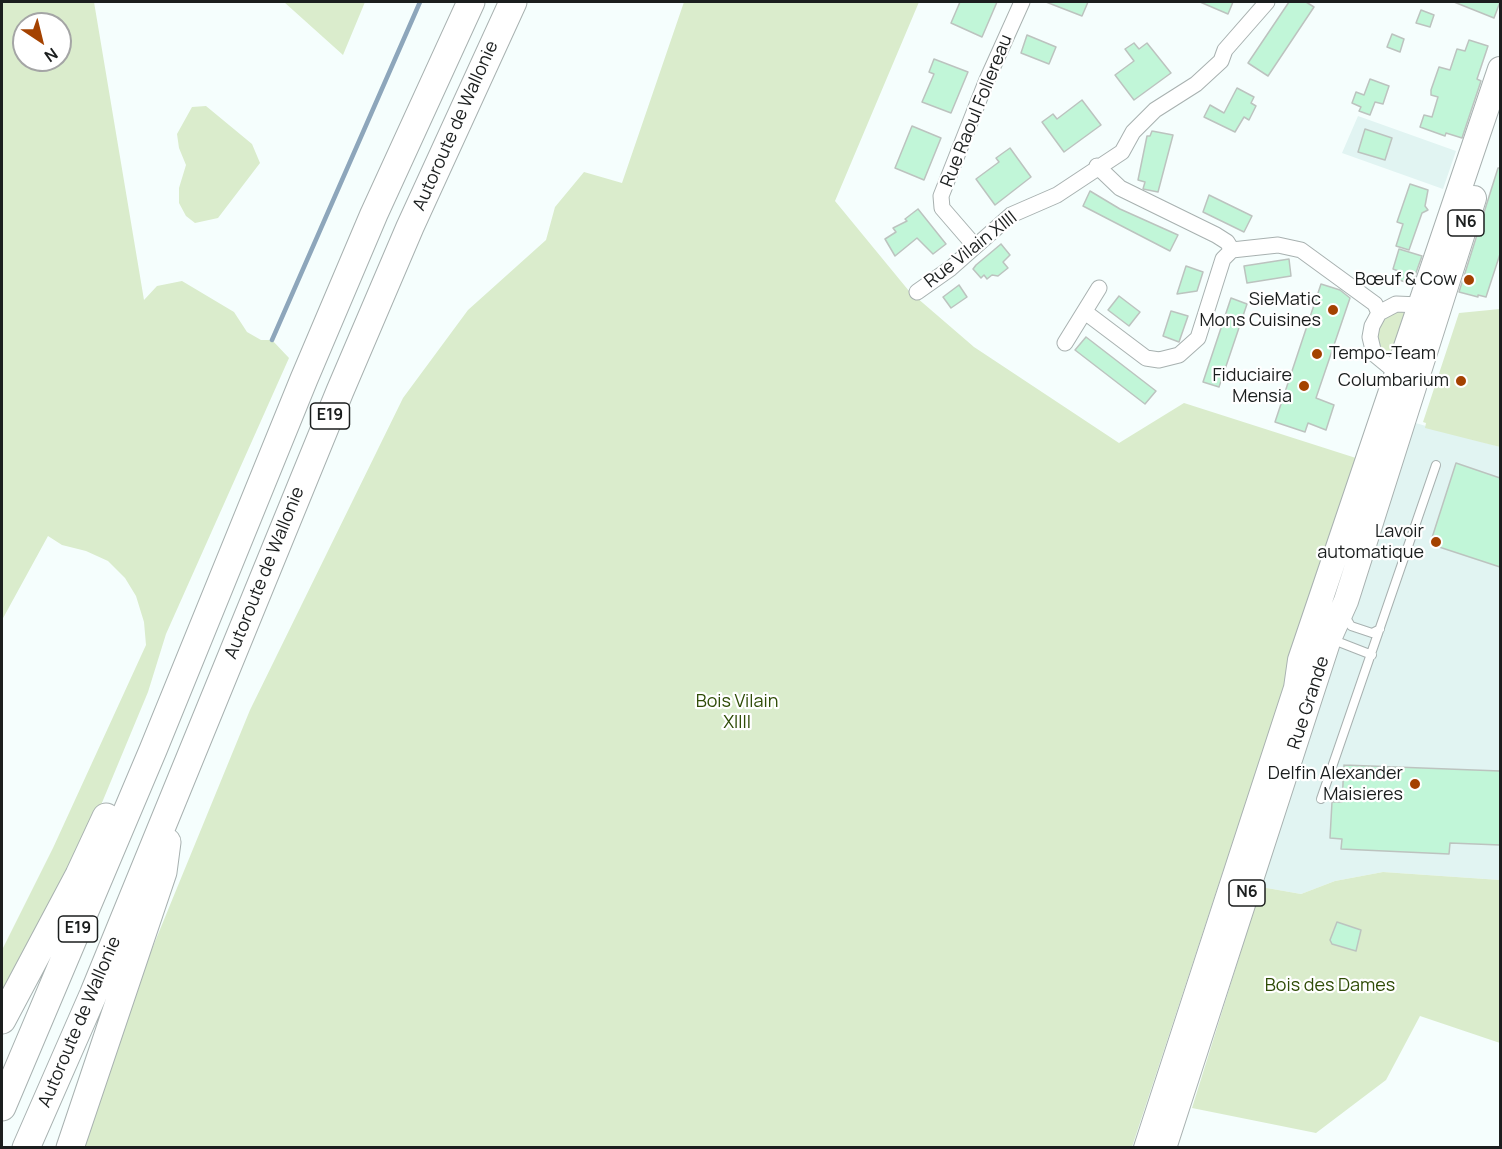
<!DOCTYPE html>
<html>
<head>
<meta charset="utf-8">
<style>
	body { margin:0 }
	#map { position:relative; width:1502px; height:1149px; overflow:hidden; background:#f5fefd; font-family:Manrope,sans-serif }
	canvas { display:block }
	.frame { position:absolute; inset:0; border:3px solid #1b1e1e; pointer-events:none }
	.north { position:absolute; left:12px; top:12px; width:60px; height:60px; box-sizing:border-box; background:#fff; border:2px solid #a4a5a5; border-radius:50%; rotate:145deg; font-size:16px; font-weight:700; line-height:24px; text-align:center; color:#1b1e1e }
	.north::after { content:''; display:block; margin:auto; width:21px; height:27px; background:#a44200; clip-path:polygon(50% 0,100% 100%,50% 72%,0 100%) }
</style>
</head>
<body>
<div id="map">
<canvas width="1502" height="1149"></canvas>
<div class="frame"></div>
<div class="north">N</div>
</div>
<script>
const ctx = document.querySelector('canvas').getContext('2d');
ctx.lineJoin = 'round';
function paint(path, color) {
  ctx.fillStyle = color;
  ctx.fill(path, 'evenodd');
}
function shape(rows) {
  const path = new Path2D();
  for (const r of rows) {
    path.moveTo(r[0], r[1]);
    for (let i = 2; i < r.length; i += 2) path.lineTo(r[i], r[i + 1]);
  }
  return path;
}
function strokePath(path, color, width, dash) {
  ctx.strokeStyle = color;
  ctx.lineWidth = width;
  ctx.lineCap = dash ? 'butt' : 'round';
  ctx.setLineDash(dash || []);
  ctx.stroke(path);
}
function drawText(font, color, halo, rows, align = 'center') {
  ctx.font = font + ' Manrope,sans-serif';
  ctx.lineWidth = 4.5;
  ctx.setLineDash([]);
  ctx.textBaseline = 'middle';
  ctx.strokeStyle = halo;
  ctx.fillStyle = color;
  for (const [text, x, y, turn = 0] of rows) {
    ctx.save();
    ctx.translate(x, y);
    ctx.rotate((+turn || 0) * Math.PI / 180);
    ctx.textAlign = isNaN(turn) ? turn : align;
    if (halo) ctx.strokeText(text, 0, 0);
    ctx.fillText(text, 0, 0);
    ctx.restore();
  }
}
paint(shape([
	[1358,116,1456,151,1443,189,1342,153],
	[1412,422,1500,447,1500,880,1383,872,1335,881,1301,894,1261,887]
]), '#e1f4f2');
paint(shape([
	[2,2,94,2,144,300,157,286,182,281,234,312,247,332,261,340,272,340,289,358,166,634,148,692,74,870,2,1001,2,950,53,848,146,645,144,622,136,596,125,578,108,561,86,551,62,545,48,536,2,620],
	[24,24,60,24,60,60,24,60],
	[284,2,365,2,343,55],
	[684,2,919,2,835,201,909,291,974,347,1119,443,1184,403,1359,459,1132,1147,80,1148,129,1005,250,710,403,398,468,310,546,240,555,207,584,172,622,183],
	[206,106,252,144,260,163,218,218,195,223,186,216,179,203,179,188,186,165,179,148,177,134,192,107],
	[1500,309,1500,447,1425,428,1426,423,1423,422,1459,313],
	[1402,310,1410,310,1395,360,1383,352,1376,334,1385,317],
	[1383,872,1500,880,1500,1043,1420,1016,1386,1080,1316,1133,1192,1108,1261,887,1301,894,1335,881]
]), '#daeccc');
strokePath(shape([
	[272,340,420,2]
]), '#8da6bb', 4.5);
const building = shape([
	[960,2,997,2,982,37,951,23,960,2],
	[1046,2,1088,2,1082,16,1046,2],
	[1200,2,1233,2,1228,14,1200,2],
	[1289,2,1306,2,1314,7,1268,76,1248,63,1289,2],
	[1454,2,1500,2,1494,18,1454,2],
	[1421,10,1434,15,1430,27,1416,23,1421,10],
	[1392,34,1404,39,1400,52,1387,47,1392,34],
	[1027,35,1056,47,1049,64,1021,53,1027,35],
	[1469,40,1488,46,1477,79,1481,81,1462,138,1446,133,1445,136,1420,127,1424,115,1432,117,1438,97,1431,95,1431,90,1439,67,1450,70,1457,49,1465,51,1469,40],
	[1134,43,1139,49,1147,43,1171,73,1134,100,1115,75,1134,61,1125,49,1134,43],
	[934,59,968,72,951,113,922,102,934,74,929,72,934,59],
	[1370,79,1389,86,1383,104,1375,102,1370,115,1359,111,1361,107,1352,103,1356,92,1364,95,1370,79],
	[1237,88,1254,97,1251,103,1256,106,1249,120,1244,117,1235,132,1204,117,1210,105,1224,113,1237,88],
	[1082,100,1101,125,1064,152,1042,122,1053,114,1057,119,1082,100],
	[912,126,941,138,924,180,895,168,912,126],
	[1365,129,1392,138,1385,160,1358,152,1365,129],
	[1152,131,1173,135,1158,192,1143,189,1145,182,1138,180,1147,136,1150,136,1152,131],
	[1010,148,1031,177,995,205,976,179,999,162,996,158,1010,148],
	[1498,168,1500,168,1500,254,1486,297,1478,295,1478,297,1459,292,1498,168],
	[1410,184,1428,190,1425,206,1428,210,1422,213,1409,250,1396,246,1403,224,1397,222,1410,184],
	[1090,191,1120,209,1178,235,1170,251,1083,206,1090,191],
	[1209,195,1252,216,1244,232,1203,212,1209,195],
	[918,209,946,244,933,254,917,238,895,256,885,239,896,232,893,228,907,221,905,219,918,209],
	[1001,244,1010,255,1003,262,1008,268,998,276,992,275,987,279,984,275,981,278,973,269,976,265,1001,244],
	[1399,249,1422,256,1412,284,1399,280,1401,272,1393,269,1399,249],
	[1289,259,1291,276,1247,283,1244,266,1289,259],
	[1186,266,1203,272,1197,291,1177,294,1186,266],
	[1321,284,1340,290,1350,298,1316,398,1334,405,1326,430,1308,423,1305,432,1275,422,1321,284],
	[959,285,967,297,951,308,943,297,959,285],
	[1119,296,1140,312,1129,326,1108,310,1119,296],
	[1231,298,1247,304,1219,387,1203,382,1231,298],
	[1171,311,1188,316,1179,342,1163,336,1171,311],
	[1086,337,1156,391,1145,404,1075,350,1086,337],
	[1456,463,1500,478,1500,567,1430,544,1456,463],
	[1344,765,1500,771,1500,845,1450,843,1449,854,1341,849,1342,839,1330,838,1332,802,1342,802,1344,765],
	[1337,922,1361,930,1356,951,1332,944,1330,940,1337,922]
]);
paint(building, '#c1f6d8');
strokePath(building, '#bcc3bf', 1.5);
const service = shape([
	[1345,616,1351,626,1372,633,1380,629],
	[1331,639,1372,655],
	[1321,799,1436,465]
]);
const minor = shape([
	[1097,166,1120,188,1216,235,1227,242,1232,250,1278,245,1301,250,1375,304,1379,313],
	[974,245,942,208,941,196,986,82,1022,2],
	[917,292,951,268,1011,215,1057,195,1122,152,1133,132,1155,110,1196,84,1221,61,1225,50,1267,2],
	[1085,312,1146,358,1159,360,1179,355,1198,338,1223,259,1232,250],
	[1065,343,1099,288],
	[1397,373,1374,354,1370,337,1372,326,1379,313,1396,304,1420,305,1424,312]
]);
const primary = shape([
	[1146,1148,1296,688,1300,660,1500,69],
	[1164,1148,1329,639,1346,601,1474,198]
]);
const motorway = shape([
	[2,1020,79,875,106,817],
	[2,1107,153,750,304,379,374,214,471,2],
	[26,1148,93,995,340,391,410,227,513,2],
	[70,1148,163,872,167,842]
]);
strokePath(service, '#a8b1b0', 10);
strokePath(minor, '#a8b1b0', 17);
strokePath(primary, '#a8b1b0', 26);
strokePath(motorway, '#a8b1b0', 29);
strokePath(service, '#fff', 8);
strokePath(minor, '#fff', 15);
strokePath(primary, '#fff', 24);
strokePath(motorway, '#fff', 27);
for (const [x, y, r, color] of [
	[1469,280,6,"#a44200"],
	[1333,310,6,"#a44200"],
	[1317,354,6,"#a44200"],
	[1461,381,6,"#a44200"],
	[1304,386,6,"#a44200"],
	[1436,542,6,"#a44200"],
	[1415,784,6,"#a44200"]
]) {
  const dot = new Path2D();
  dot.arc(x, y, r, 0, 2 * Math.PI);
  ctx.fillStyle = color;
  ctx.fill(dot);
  strokePath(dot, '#fff', 2);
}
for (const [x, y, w] of [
	[1466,223,36],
	[330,416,39],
	[1247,893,36],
	[78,929,39]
]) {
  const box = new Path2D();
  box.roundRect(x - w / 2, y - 13, w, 26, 4.5);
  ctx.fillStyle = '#fff';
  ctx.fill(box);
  strokePath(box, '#1b1e1e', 1.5);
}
drawText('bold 16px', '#1b1e1e', null, [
	["N6",1466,223],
	["E19",330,416],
	["N6",1247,893],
	["E19",78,929]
]);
drawText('18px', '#1b1e1e', '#fff', [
	["Rue Raoul Follereau",977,111,-68],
	["Autoroute de Wallonie",456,126,-66],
	["Rue Vilain XIIII",971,250,-38],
	["Autoroute de Wallonie",265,573,-68],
	["Rue Grande",1309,703,-72],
	["Autoroute de Wallonie",80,1022,-67]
]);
drawText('18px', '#1b1e1e', '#fff', [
	["Bœuf & Cow",1457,280],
	["SieMatic",1321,300],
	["Mons Cuisines",1321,321],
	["Tempo-Team",1329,354,"left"],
	["Fiduciaire",1292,376],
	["Mensia",1292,397],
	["Columbarium",1449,381],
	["Lavoir",1424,532],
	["automatique",1424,553],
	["Delfin Alexander",1403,774],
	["Maisieres",1403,795]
], 'right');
drawText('18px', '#2f4c07', '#fff', [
	["Bois Vilain",737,702],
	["XIIII",737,723],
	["Bois des Dames",1330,986]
]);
</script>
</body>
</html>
